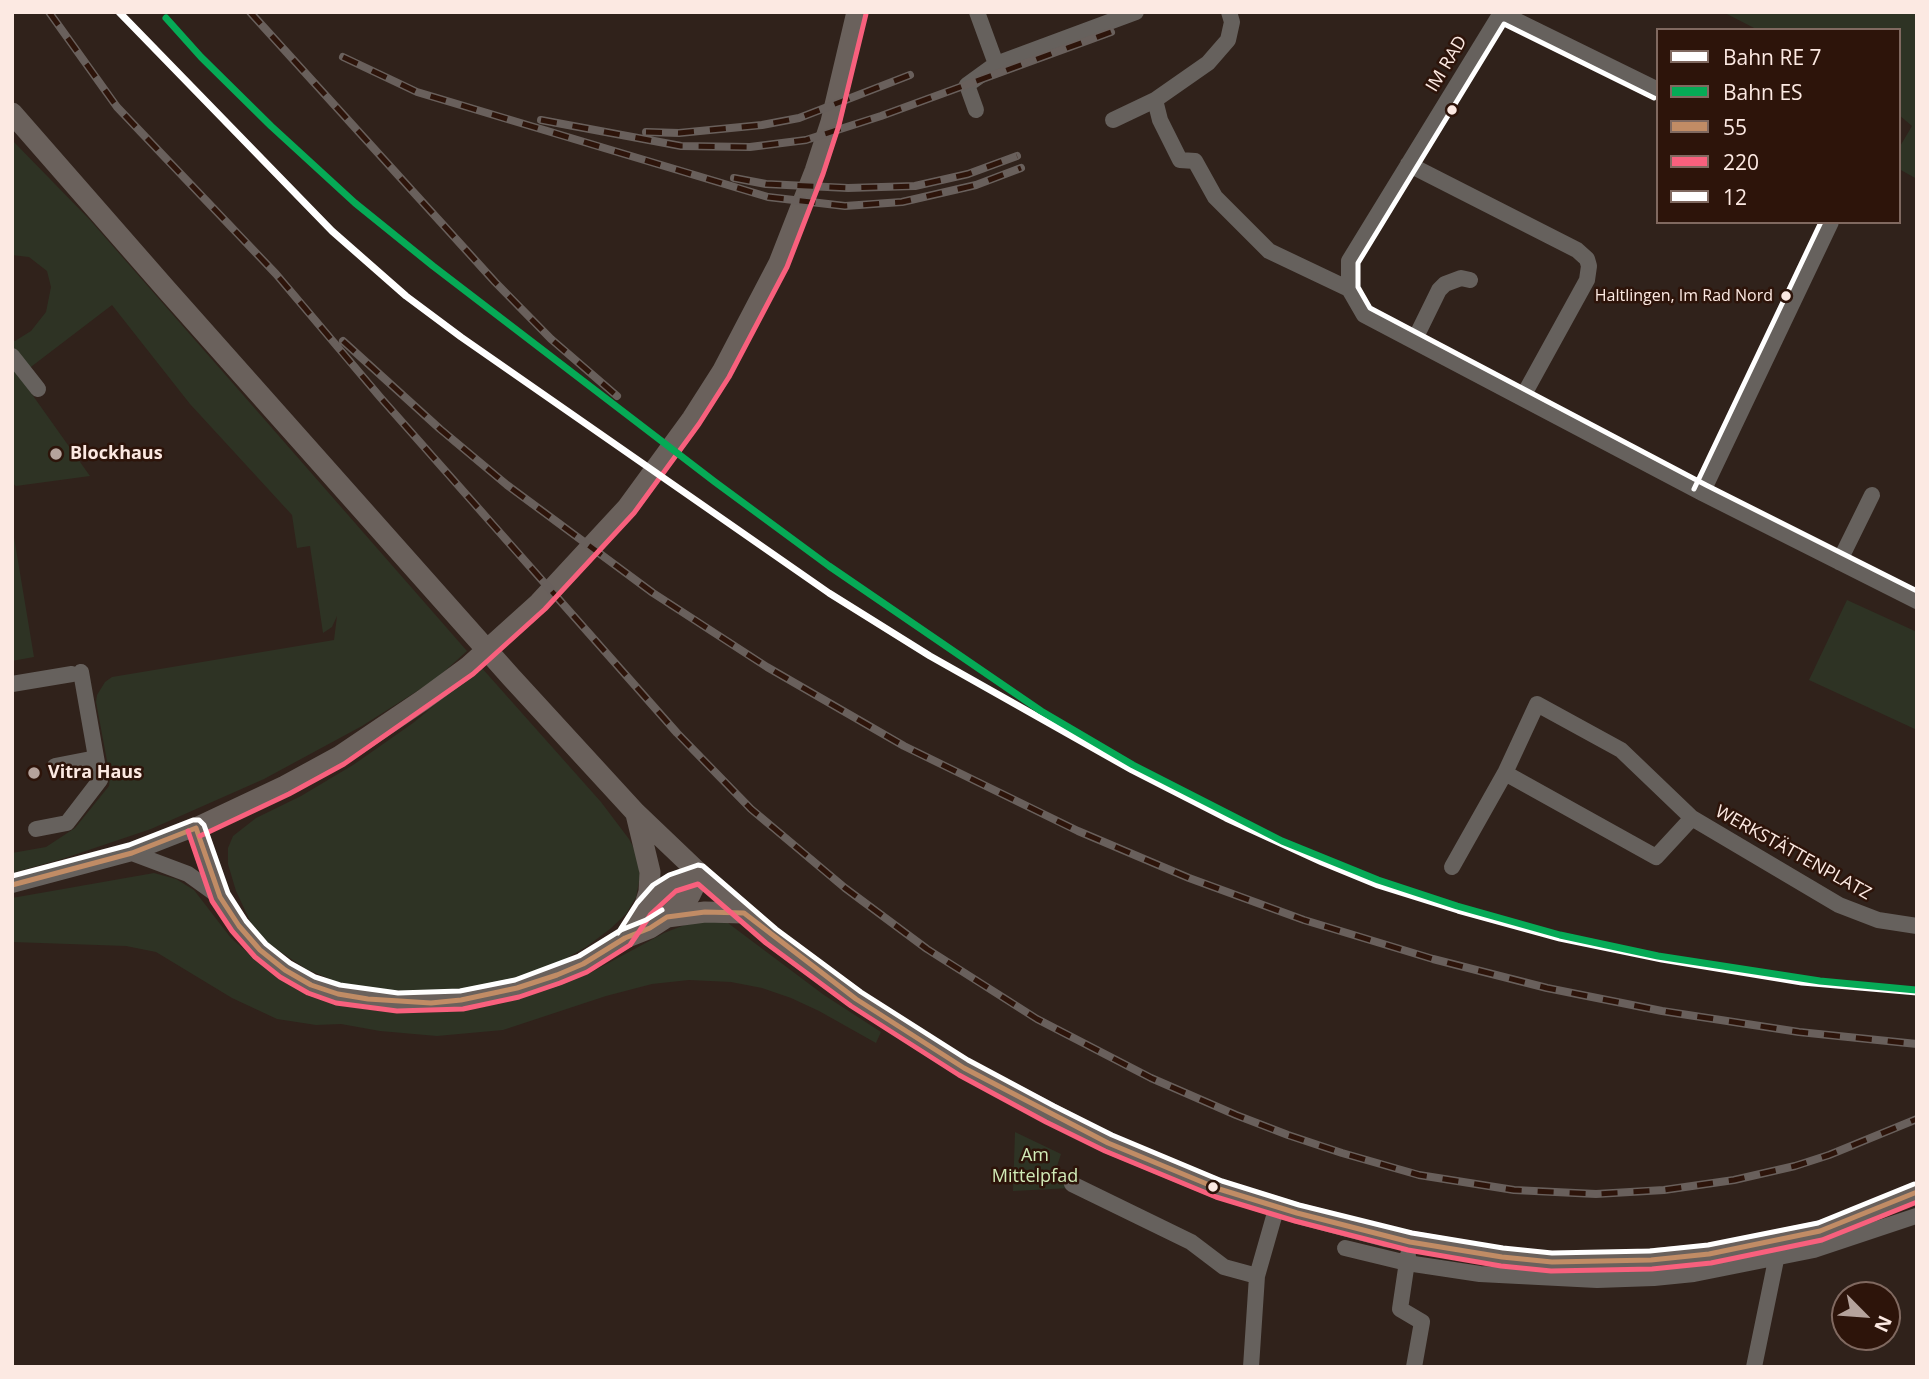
<!DOCTYPE html>
<html>
<head>
<meta charset="utf-8">
<style>
	body { margin:0 }
	#map { position:relative; width:1929px; height:1379px; overflow:hidden; background:#30221b; font-family:"Open Sans",sans-serif }
	canvas { display:block }
	.frame { position:absolute; inset:0; border:14px solid #fce9e2; pointer-events:none }
	.legend { position:absolute; left:1656px; top:28px; width:245px; height:196px; box-sizing:border-box; background:#2d140a; border:2px solid #806960; margin:0; padding:9px 12px; list-style:none; font-size:21px; color:#fce9e2 }
	.legend li { display:flex; align-items:center; gap:14px; height:35px }
	.legend b { width:35px; border:2px solid #806960 }
	.north { position:absolute; left:1831px; top:1281px; width:70px; height:70px; box-sizing:border-box; background:#2d140a; border:2px solid #806960; border-radius:50%; rotate:115deg; font-size:19px; font-weight:700; line-height:28px; text-align:center; color:#fce9e2 }
	.north::after { content:''; display:block; margin:auto; width:24px; height:32px; background:#b5a39c; clip-path:polygon(50% 0,100% 100%,50% 72%,0 100%) }
</style>
</head>
<body>
<div id="map">
<canvas width="1929" height="1379"></canvas>
<div class="frame"></div>
<ul class="legend">
<li><b style="height:9px;background:#fff"></b>Bahn RE 7</li>
<li><b style="height:9px;background:#06aa56"></b>Bahn ES</li>
<li><b style="height:9px;background:#c18c65"></b>55</li>
<li><b style="height:9px;background:#f8607d"></b>220</li>
<li><b style="height:9px;background:#fff"></b>12</li>
</ul>
<div class="north">N</div>
</div>
<script>
const ctx = document.querySelector('canvas').getContext('2d');
ctx.lineJoin = 'round';
function paint(path, color) {
  ctx.fillStyle = color;
  ctx.fill(path, 'evenodd');
}
function shape(rows) {
  const path = new Path2D();
  for (const r of rows) {
    path.moveTo(r[0], r[1]);
    for (let i = 2; i < r.length; i += 2) path.lineTo(r[i], r[i + 1]);
  }
  return path;
}
function strokePath(path, color, width, dash) {
  ctx.strokeStyle = color;
  ctx.lineWidth = width;
  ctx.lineCap = dash ? 'butt' : 'round';
  ctx.setLineDash(dash || []);
  ctx.stroke(path);
}
function drawText(font, color, halo, rows, align = 'center') {
  ctx.font = font + ' "Open Sans",sans-serif';
  ctx.lineWidth = 5;
  ctx.setLineDash([]);
  ctx.textBaseline = 'middle';
  ctx.strokeStyle = halo;
  ctx.fillStyle = color;
  for (const [text, x, y, turn = 0] of rows) {
    ctx.save();
    ctx.translate(x, y);
    ctx.rotate((+turn || 0) * Math.PI / 180);
    ctx.textAlign = isNaN(turn) ? turn : align;
    if (halo) ctx.strokeText(text, 0, 0);
    ctx.fillText(text, 0, 0);
    ctx.restore();
  }
}
paint(shape([
	[1723,12,1917,12,1917,179,1899,169,1899,148,1912,126,1899,115,1899,30,1758,30],
	[12,140,90,220,467,651,436,679,362,726,264,779,151,829,62,859,12,873,12,853,46,847,75,828,109,786,110,777,96,702,97,695,105,682,112,677,334,640,337,616,332,627,323,633,310,546,297,548,292,515,190,404,112,305,19,376,90,476,16,486,12,483,12,339,15,341,31,331,46,312,51,287,47,271,29,257,12,255],
	[12,525,34,657,12,661],
	[1847,600,1917,632,1917,730,1809,680],
	[481,667,601,802,629,839,638,856,640,877,636,897,626,914,610,929,586,947,558,963,514,978,468,990,423,992,372,989,337,982,306,969,269,944,251,923,236,891,228,864,228,848,233,836,256,818,301,796,353,765,413,723],
	[154,873,176,879,194,890,231,938,265,968,299,991,344,1006,386,1012,423,1013,460,1011,504,1003,590,973,664,933,700,919,728,923,824,995,881,1032,876,1043,819,1011,791,998,762,988,731,982,689,980,652,984,606,996,503,1030,437,1036,380,1031,341,1024,316,1025,277,1019,232,998,156,952,126,946,12,942,12,898],
	[1015,1132,1061,1154,1055,1172,1074,1180,1071,1188,1013,1191]
]), '#2e3324');
strokePath(shape([
	[977,12,996,64],
	[1155,100,1160,120,1180,160,1195,161,1215,197,1269,251,1349,289,1364,315,1702,493,1917,601],
	[976,110,967,85,996,64,1136,12],
	[1113,120,1155,100,1208,63,1228,40,1232,22,1229,12],
	[1408,164,1577,250,1587,259,1589,266,1587,280,1522,398],
	[1349,289,1349,261,1501,13,1658,90],
	[1414,341,1439,290,1445,284,1461,278,1470,280],
	[12,356,38,389],
	[1702,493,1831,222],
	[1839,562,1872,495],
	[12,684,72,674],
	[55,766,96,758],
	[1505,773,1656,857,1692,818],
	[36,829,67,823,100,780,81,672],
	[132,853,188,874,220,897],
	[1452,867,1505,773,1537,704,1621,750,1692,818,1839,905,1878,920,1917,926],
	[12,885,132,853,196,828],
	[1072,1184,1191,1242,1224,1267,1257,1276],
	[1345,1248,1407,1263,1480,1274,1597,1280,1654,1278,1694,1274,1814,1250,1916,1216],
	[1408,1255,1400,1309,1422,1322,1414,1367],
	[1251,1367,1257,1276,1277,1206],
	[1754,1367,1778,1250]
]), '#66615d', 16);
strokePath(shape([
	[12,113,166,289,511,677,635,812,700,874,771,936,856,999,964,1068,1108,1143,1219,1189,1297,1213,1388,1237,1502,1257,1552,1262,1599,1263,1709,1254,1820,1231,1849,1221,1917,1192],
	[636,814,650,872,649,892,644,908],
	[700,874,690,895,667,917,650,928,625,938,583,964,557,975,517,988,461,1000,398,1002,338,994,311,985,285,970,260,950,239,926,220,897,196,828,285,786,340,756,423,700,468,667,539,603,627,508,692,419,722,372,779,263,815,171,831,122,857,12],
	[667,917,705,912,744,913],
	[625,938,644,908,659,892,672,883,700,874]
]), '#6a615c', 21);
const rail = shape([
	[49,12,117,107,276,274,380,397,677,733,751,809,845,888,927,949,1037,1019,1151,1078,1236,1115,1288,1135,1342,1153,1419,1175,1514,1190,1596,1194,1664,1190,1734,1180,1795,1166,1829,1155,1917,1119],
	[250,12,495,282,551,339,617,396],
	[343,57,417,92,768,197,845,206,902,202,976,185,1021,168],
	[541,120,681,146,750,147,806,140,881,116,1111,32],
	[646,132,679,133,762,125,799,118,910,75],
	[734,178,766,184,848,188,915,186,968,174,1017,156],
	[343,341,440,429,507,485,653,593,767,667,904,746,1078,831,1189,878,1304,920,1433,959,1547,988,1662,1011,1799,1032,1917,1044]
]);
strokePath(rail, '#69605c', 8);
strokePath(rail, '#2d140a', 5, [16]);
strokePath(shape([
	[196,828,220,897,239,926,260,950,285,970,311,985,338,994,368,999,431,1003,461,1000,517,988,557,975,583,964,625,938,650,928,667,917,705,912,744,913,856,999,964,1068,1108,1143,1219,1189,1297,1213,1410,1242,1502,1257,1552,1262,1651,1260,1709,1254,1820,1231,1917,1192],
	[12,885,132,853,196,828]
]), '#c18c65', 5);
strokePath(shape([
	[188,831,212,901,232,931,255,957,280,977,308,993,336,1003,397,1011,463,1009,519,997,560,983,587,972,630,945,651,914,676,891,698,884,766,943,851,1006,959,1075,1046,1122,1105,1151,1216,1197,1295,1221,1408,1250,1501,1266,1551,1271,1652,1269,1711,1263,1822,1240,1917,1202],
	[200,836,289,794,344,764,473,674,545,609,634,513,699,424,729,377,787,267,823,174,839,125,866,14]
]), '#f8607d', 5);
strokePath(shape([
	[1654,98,1504,24,1358,263,1358,287,1370,308,1706,485,1917,591],
	[1694,489,1821,222],
	[12,876,129,845,193,820,199,820,204,825,228,893,246,921,266,944,290,963,315,977,340,985,398,993,460,991,515,980,579,956,621,930,646,920,662,910],
	[618,933,637,903,653,885,669,875,698,865,703,866,776,929,861,992,968,1060,1054,1106,1112,1135,1222,1181,1299,1205,1412,1233,1503,1248,1552,1253,1650,1251,1708,1245,1818,1223,1914,1184]
]), '#fff', 5);
strokePath(shape([
	[119,12,332,231,406,296,461,337,829,593,930,656,1132,770,1226,818,1322,862,1378,885,1458,910,1560,938,1662,959,1802,982,1917,992]
]), '#fff', 7);
strokePath(shape([
	[166,18,201,57,271,126,355,203,433,266,715,482,829,566,1041,711,1133,765,1282,841,1378,880,1457,906,1560,935,1658,956,1820,981,1916,990]
]), '#06aa56', 7);
for (const [x, y, r, color] of [
	[1452,110,6,"#fce9e2"],
	[1786,296,6,"#fce9e2"],
	[56,454,7,"#b5a39c"],
	[34,773,7,"#b5a39c"],
	[1213,1187,6,"#fce9e2"]
]) {
  const dot = new Path2D();
  dot.arc(x, y, r, 0, 2 * Math.PI);
  ctx.fillStyle = color;
  ctx.fill(dot);
  strokePath(dot, '#2d140a', 2.5);
}
drawText('16px', '#fce9e2', '#2d140a', [
	["Haltlingen, Im Rad Nord",1773,296]
], 'right');
drawText('18px', '#fce9e2', '#2d140a', [
	["IM RAD",1447,64,-59],
	["WERKSTÄTTENPLATZ",1793,853,29]
]);
drawText('bold 18px', '#fce9e2', '#2d140a', [
	["Blockhaus",70,454],
	["Vitra Haus",48,773]
], 'left');
drawText('18px', '#d1ebb7', '#2d140a', [
	["Am",1035,1156],
	["Mittelpfad",1035,1177]
]);
</script>
</body>
</html>
